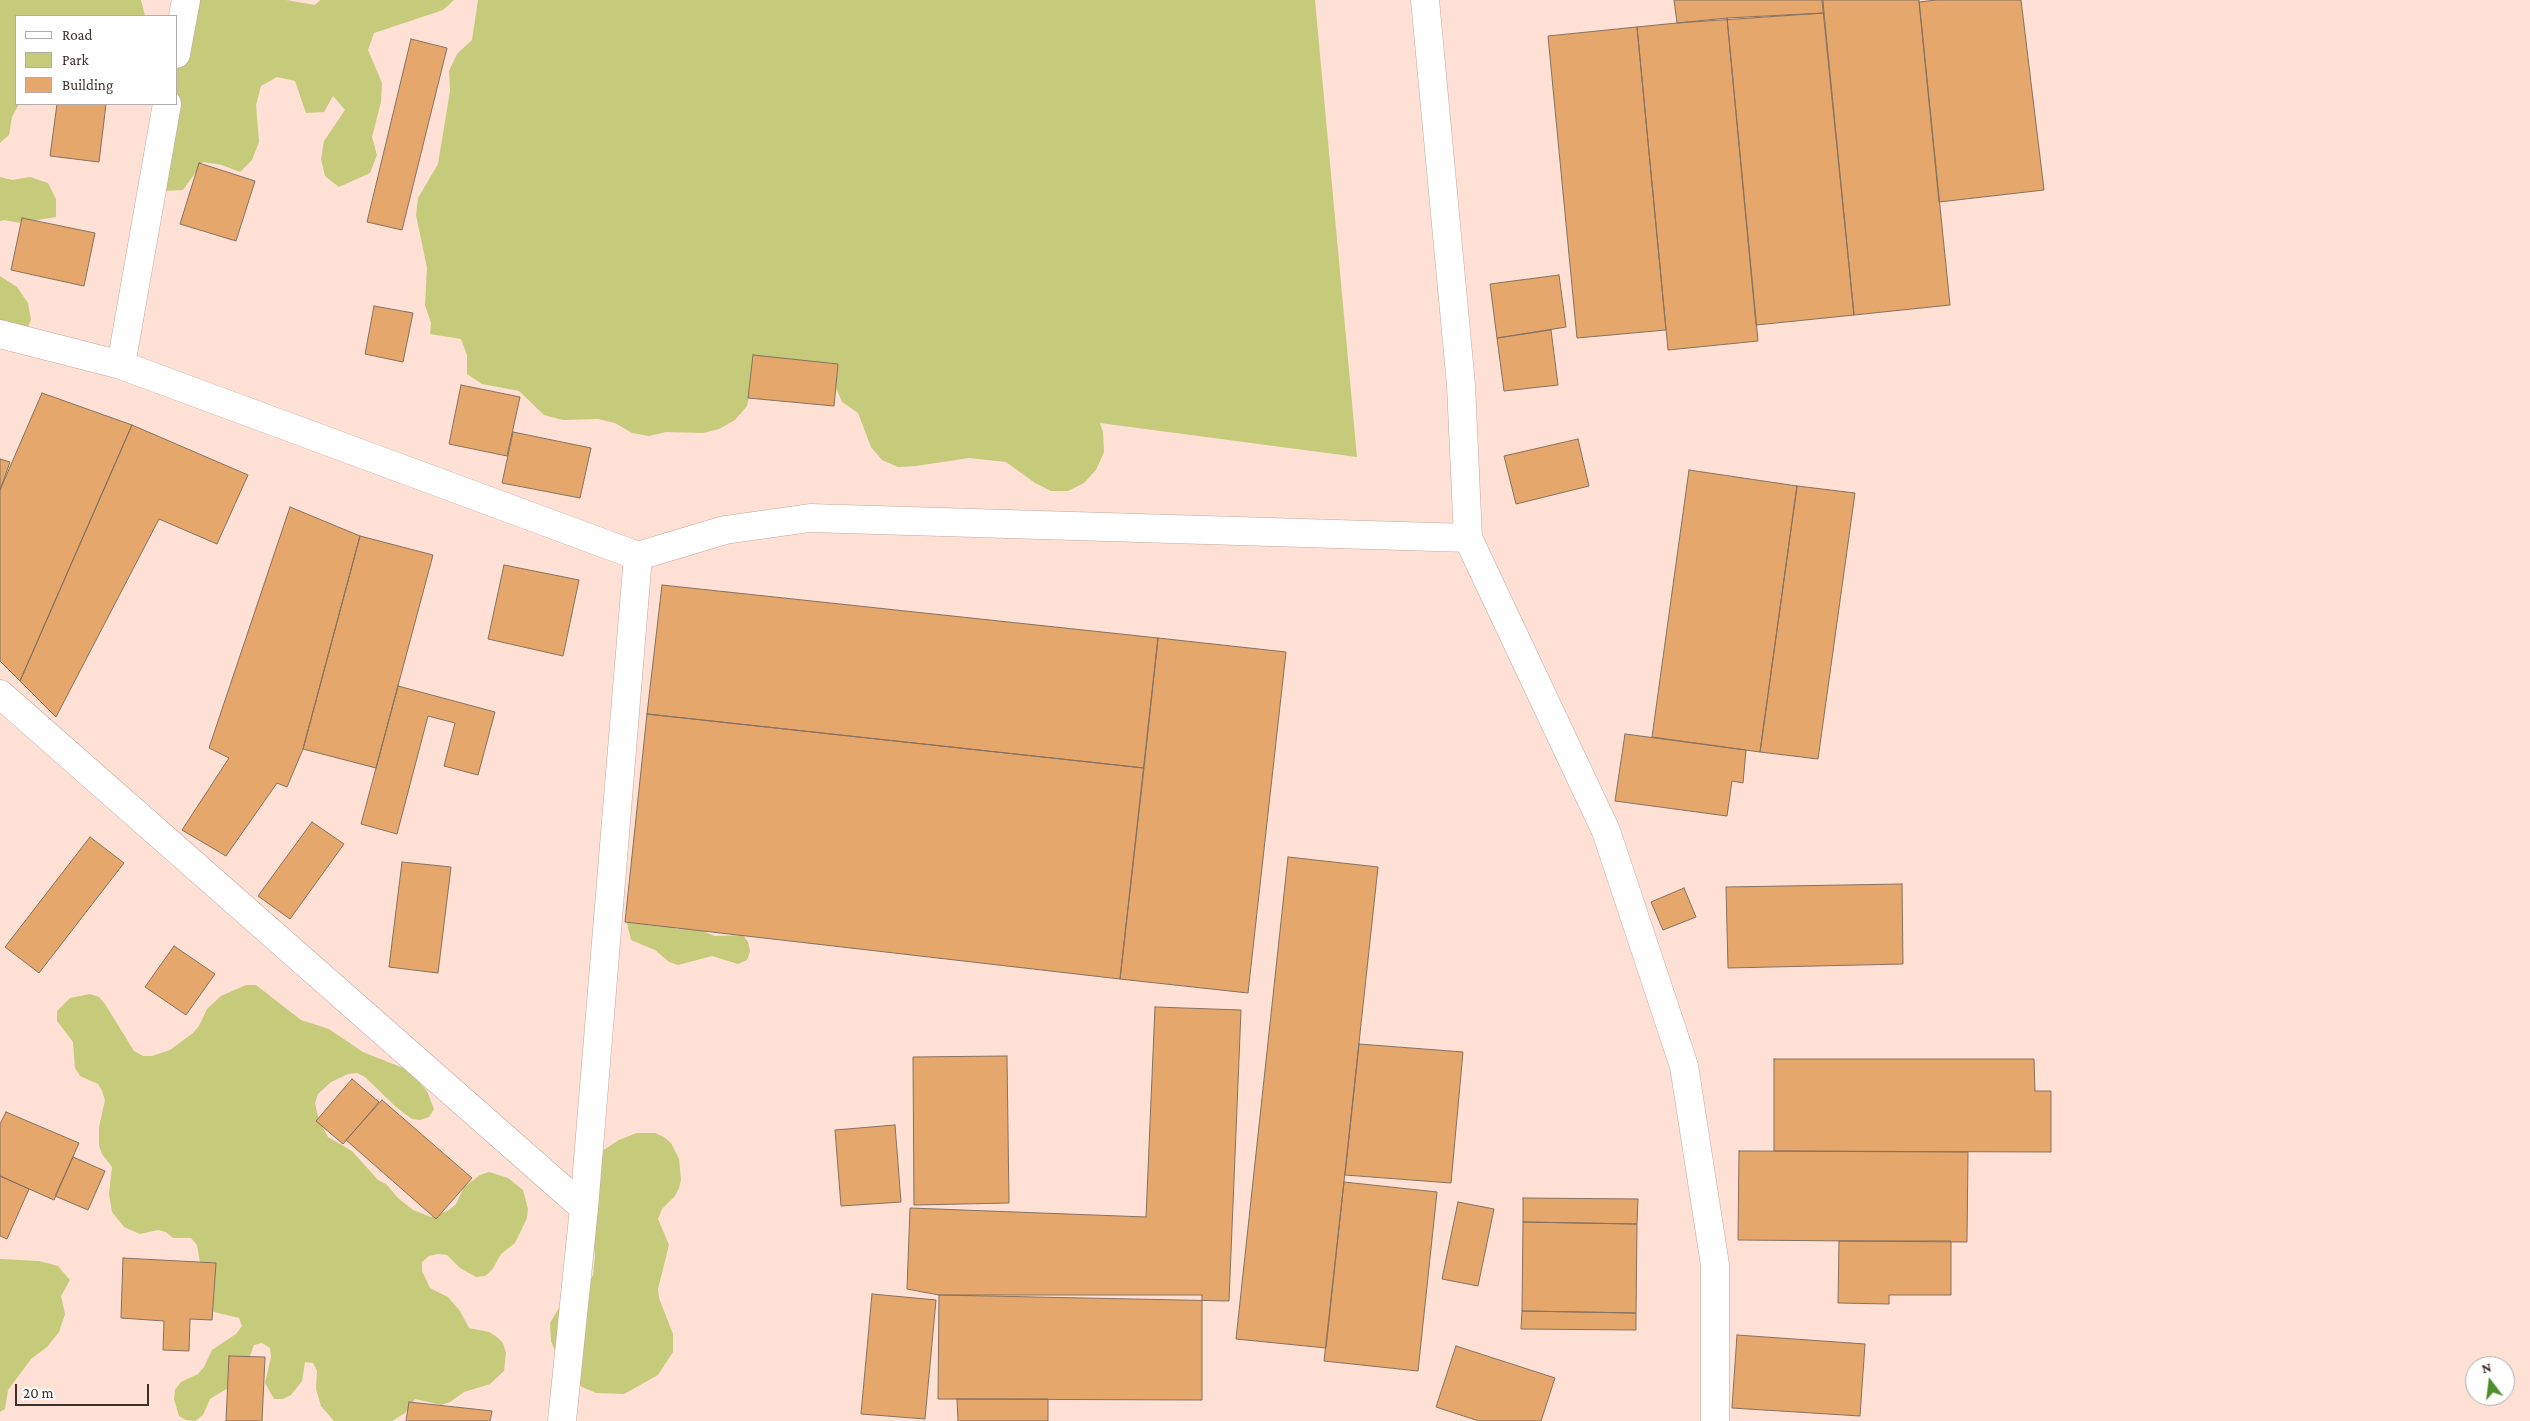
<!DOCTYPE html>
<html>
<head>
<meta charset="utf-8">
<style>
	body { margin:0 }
	#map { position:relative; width:2530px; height:1421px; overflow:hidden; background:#fee0d5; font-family:"Crimson Pro",serif }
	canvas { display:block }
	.legend { position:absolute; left:15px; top:15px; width:162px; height:90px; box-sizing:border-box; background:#fff; border:1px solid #b1acaa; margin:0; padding:6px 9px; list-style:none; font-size:15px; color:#3b302b }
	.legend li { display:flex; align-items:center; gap:10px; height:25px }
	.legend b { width:25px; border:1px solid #b1acaa }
	.north { position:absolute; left:2465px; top:1356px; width:50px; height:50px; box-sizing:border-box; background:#fff; border:1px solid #b1acaa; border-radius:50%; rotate:345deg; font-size:14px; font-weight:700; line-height:20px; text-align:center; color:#3b302b }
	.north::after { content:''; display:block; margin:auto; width:18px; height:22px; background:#4e8d2d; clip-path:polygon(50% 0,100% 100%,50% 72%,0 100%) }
	.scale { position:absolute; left:15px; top:1384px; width:134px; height:22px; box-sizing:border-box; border:2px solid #3b302b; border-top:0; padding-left:6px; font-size:15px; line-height:18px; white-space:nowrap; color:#3b302b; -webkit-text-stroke:4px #fff; paint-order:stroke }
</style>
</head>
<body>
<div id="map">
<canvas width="2530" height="1421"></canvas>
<ul class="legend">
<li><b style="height:6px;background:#fff"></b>Road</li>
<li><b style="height:14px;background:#c6ca7b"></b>Park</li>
<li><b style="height:14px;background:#e5a76c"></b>Building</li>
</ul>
<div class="north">N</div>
<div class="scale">20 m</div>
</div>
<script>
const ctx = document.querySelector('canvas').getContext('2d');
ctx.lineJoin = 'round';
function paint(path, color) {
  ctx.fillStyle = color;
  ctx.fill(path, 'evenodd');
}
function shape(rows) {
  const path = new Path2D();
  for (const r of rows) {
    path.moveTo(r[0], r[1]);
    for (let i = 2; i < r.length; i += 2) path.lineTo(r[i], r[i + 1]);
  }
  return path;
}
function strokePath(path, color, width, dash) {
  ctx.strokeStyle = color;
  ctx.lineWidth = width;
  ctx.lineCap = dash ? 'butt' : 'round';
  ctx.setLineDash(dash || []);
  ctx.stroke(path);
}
paint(shape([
	[0,0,141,0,145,16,16,16,16,104,19,104,12,117,9,135,0,143],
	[193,0,286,0,315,5,320,0,454,0,443,10,374,33,368,50,382,83,381,102,372,137,377,155,370,173,339,187,325,176,321,159,324,141,345,110,333,96,324,112,306,113,295,81,277,77,261,86,256,105,259,142,252,160,240,172,222,165,203,162,183,190,163,191,147,183,142,166,145,147,150,124,176,104,176,20],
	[478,0,1315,0,1357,457,1100,423,1103,432,1104,452,1096,470,1084,483,1068,491,1051,491,1035,483,1006,462,969,458,916,466,898,467,882,460,871,447,858,413,842,402,836,388,750,376,751,389,747,406,735,420,719,429,703,433,666,432,649,436,632,433,615,423,598,419,563,420,544,415,519,391,482,384,467,374,467,355,461,339,430,334,431,323,425,305,427,268,416,215,418,198,438,164,450,91,449,71,457,54,472,40],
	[0,177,12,180,30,177,48,183,56,199,56,217,20,223,4,220,0,221],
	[0,276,17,287,28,303,31,320,23,338,0,347],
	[637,920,650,920,677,929,697,929,715,936,743,935,748,942,750,951,747,960,738,964,712,956,678,965,669,962,655,950,631,940,627,923],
	[246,985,256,985,301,1020,329,1029,363,1052,408,1070,427,1091,434,1109,429,1117,420,1120,412,1119,397,1108,365,1077,357,1073,348,1074,331,1082,318,1094,315,1103,319,1121,328,1137,352,1151,378,1180,386,1184,398,1198,413,1210,431,1217,449,1210,456,1204,464,1187,480,1175,489,1172,508,1178,523,1190,528,1209,527,1218,515,1243,501,1254,492,1270,485,1276,476,1277,460,1268,447,1255,438,1254,429,1256,422,1262,422,1271,430,1288,448,1297,460,1311,469,1328,489,1332,497,1337,503,1343,506,1353,504,1371,490,1384,464,1392,450,1402,441,1405,415,1399,405,1413,392,1421,334,1421,321,1406,316,1389,317,1371,313,1363,305,1362,302,1381,291,1395,283,1399,274,1399,265,1383,271,1357,270,1348,262,1343,254,1345,248,1361,233,1385,210,1399,203,1415,195,1421,186,1420,179,1416,174,1399,175,1390,181,1382,198,1374,204,1367,212,1350,236,1334,242,1326,239,1318,214,1312,199,1300,200,1263,197,1245,191,1238,173,1238,166,1232,158,1230,140,1234,124,1227,112,1212,109,1194,112,1167,102,1154,99,1146,99,1127,105,1100,102,1091,98,1084,80,1076,75,1068,73,1042,57,1021,57,1011,70,998,90,994,99,997,105,1004,134,1051,143,1056,152,1056,170,1050,193,1033,199,1026,207,1009,221,996],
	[637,1133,655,1133,664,1137,671,1143,679,1159,681,1180,679,1188,675,1196,662,1209,658,1219,669,1245,658,1289,659,1298,673,1334,673,1352,658,1375,624,1394,596,1393,580,1386,557,1357,551,1341,550,1323,560,1306,589,1283,593,1275,595,1256,592,1230,593,1157,619,1140],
	[0,1259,39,1261,58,1266,70,1280,61,1296,65,1314,59,1332,47,1347,31,1359,8,1390,5,1409,0,1412]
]), '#c6ca7b');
const building = shape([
	[1674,0,1823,0,1824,13,1677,23,1674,0],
	[1822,0,1919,0,1950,305,1854,315,1822,0],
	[1936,0,2021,0,2044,190,1939,202,1919,2,1936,0],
	[1824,13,1854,315,1756,325,1727,18,1824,13],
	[1727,18,1758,341,1668,350,1637,27,1727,18],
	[1637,27,1666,330,1577,338,1548,36,1637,27],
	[411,39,447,48,402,230,367,222,411,39],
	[57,104,106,104,99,162,50,156,57,104],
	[199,163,255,181,236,241,180,224,199,163],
	[22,218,95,233,84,286,11,270,22,218],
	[1559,275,1566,327,1497,338,1490,284,1559,275],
	[374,306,413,313,403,362,365,354,374,306],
	[1551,330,1558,385,1504,391,1497,338,1551,330],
	[753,355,838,364,834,406,748,398,753,355],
	[461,385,520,397,507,456,449,444,461,385],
	[42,393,132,425,20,681,0,661,0,490,42,393],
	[132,425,248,475,217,544,159,519,56,717,20,681,132,425],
	[513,432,591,448,580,498,502,483,513,432],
	[1578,439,1589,486,1516,504,1504,456,1578,439],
	[0,459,10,462,0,490,0,459],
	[1689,470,1797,486,1760,752,1652,737,1689,470],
	[1797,486,1855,493,1818,759,1760,752,1797,486],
	[290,507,360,536,303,749,287,787,277,783,226,856,182,830,229,758,209,748,290,507],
	[360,536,433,555,376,768,303,749,360,536],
	[504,565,579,580,563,656,488,639,504,565],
	[662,585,1158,638,1144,768,647,714,662,585],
	[1158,638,1286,652,1248,993,1120,979,1158,638],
	[398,686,495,712,478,775,444,766,455,723,428,716,397,834,361,824,398,686],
	[647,714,1144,768,1120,979,625,922,647,714],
	[1625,734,1746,750,1743,783,1732,781,1727,816,1615,801,1625,734],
	[312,822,344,844,290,919,258,896,312,822],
	[90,837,124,863,39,973,5,947,90,837],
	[1288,857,1378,867,1326,1348,1236,1339,1288,857],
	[402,862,451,867,438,973,389,967,402,862],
	[1902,884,1903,964,1728,968,1726,887,1902,884],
	[1684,888,1696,917,1663,930,1651,902,1684,888],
	[174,946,215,974,186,1015,145,987,174,946],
	[1155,1007,1241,1010,1229,1301,939,1295,907,1289,910,1208,1146,1217,1155,1007],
	[1359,1044,1463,1052,1451,1183,1345,1175,1359,1044],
	[1007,1056,1009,1203,914,1205,913,1057,1007,1056],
	[1774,1059,2034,1059,2035,1091,2051,1091,2051,1152,1774,1151,1774,1059],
	[352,1079,379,1102,343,1144,316,1121,352,1079],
	[382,1100,472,1178,436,1219,346,1140,382,1100],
	[6,1112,79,1143,54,1200,0,1176,0,1124,6,1112],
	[895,1125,901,1202,841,1206,835,1130,895,1125],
	[1739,1151,1968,1152,1967,1242,1738,1240,1739,1151],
	[73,1157,105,1171,88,1210,55,1196,73,1157],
	[0,1176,29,1189,7,1239,0,1236,0,1176],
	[1344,1182,1437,1192,1418,1371,1324,1361,1344,1182],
	[1523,1198,1638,1199,1637,1224,1523,1222,1523,1198],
	[1458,1202,1494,1209,1478,1286,1442,1279,1458,1202],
	[1523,1222,1637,1224,1636,1313,1522,1311,1523,1222],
	[1839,1241,1951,1241,1951,1295,1889,1295,1889,1304,1838,1303,1839,1241],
	[123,1258,216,1263,212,1320,190,1319,189,1351,163,1350,164,1321,121,1318,123,1258],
	[872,1294,936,1300,925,1419,861,1414,872,1294],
	[939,1295,1202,1295,1202,1400,938,1399,939,1295],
	[1522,1311,1636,1313,1636,1330,1521,1329,1522,1311],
	[1737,1335,1865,1344,1860,1416,1732,1408,1737,1335],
	[1456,1346,1555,1378,1541,1421,1479,1421,1436,1407,1456,1346],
	[229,1356,265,1357,262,1421,226,1421,229,1356],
	[957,1399,1048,1399,1048,1421,958,1421,957,1399],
	[409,1402,492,1411,490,1421,406,1421,409,1402]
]);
paint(building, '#e5a76c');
strokePath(building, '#85715f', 1);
const minor = shape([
	[1425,0,1461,385,1468,538,1606,831,1684,1066,1715,1265,1715,1421],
	[176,54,186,0],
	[0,334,121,365,638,556,725,530,810,518,1468,538],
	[121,365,167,104],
	[584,1208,638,556]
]);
const tertiary = shape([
	[0,694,584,1208,562,1421]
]);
strokePath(minor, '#c3a69c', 29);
strokePath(tertiary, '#c3a69c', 29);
strokePath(minor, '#fff', 28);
strokePath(tertiary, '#fff', 28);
</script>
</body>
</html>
